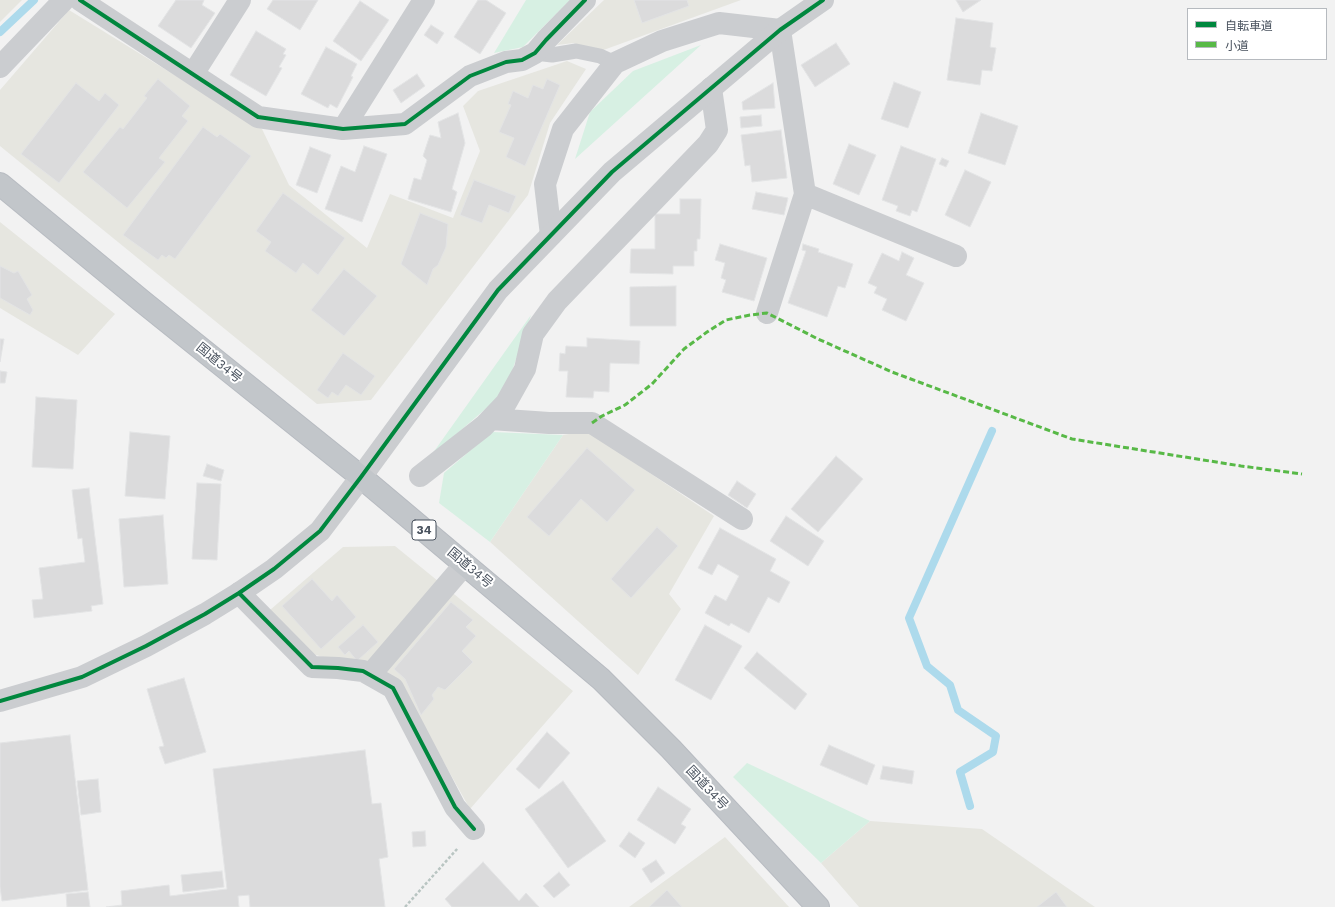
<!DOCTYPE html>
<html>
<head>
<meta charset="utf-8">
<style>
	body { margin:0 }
	#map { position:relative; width:1335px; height:907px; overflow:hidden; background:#f2f2f2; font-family:"Work Sans","Noto Sans JP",sans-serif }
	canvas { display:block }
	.legend { position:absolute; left:1187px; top:8px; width:140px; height:52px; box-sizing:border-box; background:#fff; border:1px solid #b6babf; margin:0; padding:5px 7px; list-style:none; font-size:12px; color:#49525e }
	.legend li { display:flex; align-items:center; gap:8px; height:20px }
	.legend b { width:20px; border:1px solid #b6babf }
</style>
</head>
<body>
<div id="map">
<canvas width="1335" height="907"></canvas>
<ul class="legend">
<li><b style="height:5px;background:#00873e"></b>自転車道</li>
<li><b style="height:5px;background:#58b947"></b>小道</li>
</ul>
</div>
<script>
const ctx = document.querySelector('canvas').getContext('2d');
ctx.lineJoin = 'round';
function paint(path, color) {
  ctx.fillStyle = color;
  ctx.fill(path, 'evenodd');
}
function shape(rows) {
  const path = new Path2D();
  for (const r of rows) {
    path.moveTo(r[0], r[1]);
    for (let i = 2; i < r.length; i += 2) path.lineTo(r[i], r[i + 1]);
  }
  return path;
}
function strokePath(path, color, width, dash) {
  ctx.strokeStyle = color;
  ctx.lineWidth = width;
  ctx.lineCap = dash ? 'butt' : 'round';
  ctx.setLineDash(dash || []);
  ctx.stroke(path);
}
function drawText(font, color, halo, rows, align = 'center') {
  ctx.font = font + ' "Work Sans","Noto Sans JP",sans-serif';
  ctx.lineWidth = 4;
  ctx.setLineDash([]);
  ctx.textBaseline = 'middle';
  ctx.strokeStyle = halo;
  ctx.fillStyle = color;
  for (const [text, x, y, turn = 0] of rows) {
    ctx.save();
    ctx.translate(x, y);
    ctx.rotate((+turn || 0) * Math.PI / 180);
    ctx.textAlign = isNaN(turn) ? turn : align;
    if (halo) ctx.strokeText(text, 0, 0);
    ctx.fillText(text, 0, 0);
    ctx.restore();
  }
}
paint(shape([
	[0,0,22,0,0,22],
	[604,0,741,0,598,52,574,43,557,45],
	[69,10,262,129,289,185,367,248,390,194,453,218,480,151,463,106,478,91,567,61,586,69,550,123,528,195,371,400,317,404,0,146,0,90],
	[0,222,115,314,78,355,0,308],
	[587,431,714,516,669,594,681,609,638,675,490,542,563,435],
	[395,546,573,691,470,809,397,679,306,652,270,610,343,547],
	[870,821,982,829,1095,907,859,907,821,863],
	[725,837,789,907,629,907]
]), '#e6e6e0');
paint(shape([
	[526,0,570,0,523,47,494,53],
	[701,45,575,159,590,112,633,71],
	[531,315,505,392,430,457],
	[492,432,563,435,490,542,439,503,444,473],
	[747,763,870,821,821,863,733,777]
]), '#d7f0e3');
strokePath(shape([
	[0,32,34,0],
	[970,806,960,772,993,752,996,736,958,710,950,685,927,666,909,618,992,431]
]), '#addaec', 8);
const building = shape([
	[176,0,204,0,202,5,215,13,191,48,158,26,176,0],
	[273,0,318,0,300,30,267,9,273,0],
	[478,0,486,0,506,13,480,54,454,37,478,0],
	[634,0,687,0,689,6,642,23,634,0],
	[956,0,981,0,963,12,956,0],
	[360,1,389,20,361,61,333,41,360,1],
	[956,18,993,23,990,47,996,48,992,71,982,70,980,85,947,80,956,18],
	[431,25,444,33,437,44,424,35,431,25],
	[256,31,286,49,283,54,286,55,279,67,282,68,266,96,230,75,256,31],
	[836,43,850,64,815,87,801,65,836,43],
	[326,47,357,64,351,76,353,77,337,108,330,104,328,108,301,94,326,47],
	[417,74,425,86,401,103,393,90,417,74],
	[158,79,190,106,182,116,188,121,159,158,165,162,127,208,83,172,120,127,123,129,147,98,144,96,158,79],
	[547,79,560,85,525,166,506,157,514,138,499,132,511,105,508,104,513,91,528,98,533,85,543,89,547,79],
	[894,82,921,92,908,128,881,119,894,82],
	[76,83,99,101,105,93,119,105,59,183,21,154,76,83],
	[773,83,775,108,743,110,742,102,773,83],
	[458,113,465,143,452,189,457,192,451,212,408,199,414,178,421,180,427,160,423,156,430,135,441,138,438,122,458,113],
	[981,113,1018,126,1005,165,968,153,981,113],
	[761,115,762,126,741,128,740,117,761,115],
	[203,127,217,137,220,134,251,156,175,259,169,255,166,258,162,255,158,260,123,235,203,127],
	[781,130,787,178,752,182,750,165,745,166,741,135,781,130],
	[849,144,876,155,859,195,833,184,849,144],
	[364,146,387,154,362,222,325,209,341,166,355,172,364,146],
	[901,146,936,159,917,212,912,210,910,216,896,211,898,206,882,200,901,146],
	[310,147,331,155,317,193,296,185,310,147],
	[942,158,949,161,946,167,939,164,942,158],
	[965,170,991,182,970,227,945,215,965,170],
	[474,180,516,196,509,213,489,205,482,223,460,215,474,180],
	[756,192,788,198,784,215,752,209,756,192],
	[283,193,345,238,318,275,303,263,296,273,265,251,271,242,256,231,283,193],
	[680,199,701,199,700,239,697,239,697,251,694,251,694,266,673,266,673,274,630,273,631,249,655,249,655,214,680,214,680,199],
	[420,213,448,224,446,247,438,265,433,269,427,285,401,264,420,213],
	[720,244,767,258,754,301,722,292,726,280,721,278,725,263,715,260,720,244],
	[803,244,819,249,818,252,853,264,845,288,838,286,827,317,788,303,806,251,802,250,803,244],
	[902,252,914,258,906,275,924,283,906,321,882,310,887,299,874,293,877,287,868,283,882,253,899,261,902,252],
	[0,266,14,273,18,271,32,295,27,299,33,310,30,315,0,298,0,266],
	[344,269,377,296,344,336,311,310,344,269],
	[676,286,676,326,630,326,630,287,676,286],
	[587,338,640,341,639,364,610,363,609,392,594,391,593,398,566,397,568,371,559,371,560,353,565,354,566,346,587,347,587,338],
	[0,339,4,339,0,362,0,339],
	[343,353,375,376,361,395,346,385,338,396,332,392,328,398,317,390,343,353],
	[0,371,7,372,5,383,0,383,0,371],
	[36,397,77,400,73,469,32,467,36,397],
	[130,432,170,436,165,499,125,496,130,432],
	[587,448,635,490,607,522,581,499,549,536,527,517,587,448],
	[836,456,863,479,818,532,791,509,836,456],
	[207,464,224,470,221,481,203,476,207,464],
	[737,481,756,494,747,508,728,495,737,481],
	[197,483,221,484,217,560,192,559,197,483],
	[89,488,103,604,91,606,92,611,34,618,32,600,43,599,39,568,85,562,82,538,78,539,72,490,89,488],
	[163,515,168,584,124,587,119,519,163,515],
	[786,516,824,541,808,566,770,541,786,516],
	[657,527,678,546,631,598,611,579,657,527],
	[720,528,776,559,770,571,790,582,779,603,768,597,749,633,731,623,729,626,705,613,715,595,726,601,739,576,718,564,712,575,698,568,720,528],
	[312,579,332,601,337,595,356,617,321,649,282,606,312,579],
	[451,602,473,620,466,627,476,636,462,651,473,662,445,690,438,687,432,695,434,699,421,715,405,679,394,669,451,602],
	[363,625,378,642,357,661,349,651,345,655,338,647,363,625],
	[705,625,742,646,711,700,675,680,705,625],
	[757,652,807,694,795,710,744,668,757,652],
	[184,678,206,752,165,764,159,747,164,746,147,689,184,678],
	[547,732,570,753,539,789,516,769,547,732],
	[70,735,88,890,2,901,0,887,0,743,70,735],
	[829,745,875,765,867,785,820,765,829,745],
	[365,750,372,804,381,803,388,857,379,859,385,907,250,907,249,895,238,896,239,907,106,907,122,905,121,891,169,885,170,896,227,889,213,769,365,750],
	[883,766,914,771,912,784,880,779,883,766],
	[98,779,101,812,81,815,77,781,98,779],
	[563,781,606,841,568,868,525,809,563,781],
	[658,787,691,809,681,824,686,827,675,844,637,820,658,787],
	[425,831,426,846,413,847,412,832,425,831],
	[629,832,645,843,635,858,619,846,629,832],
	[656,860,665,873,651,883,642,869,656,860],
	[483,862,519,901,526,893,539,907,452,907,445,899,483,862],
	[222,871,224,887,183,892,181,875,222,871],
	[559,872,570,885,554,898,543,886,559,872],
	[667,890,682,907,649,907,667,890],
	[88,892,90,907,67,907,66,894,88,892],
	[1056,892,1067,907,1037,907,1056,892]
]);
paint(building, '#dbdbdc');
strokePath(building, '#e3e4e5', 1);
const trunk = shape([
	[0,184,143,302,361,477,601,679,671,749,818,907]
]);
strokePath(trunk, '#b7bbc1', 24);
strokePath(shape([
	[405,907,458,848]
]), '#b9c5c2', 2.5, [3, 2]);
strokePath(shape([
	[535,53,552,55,576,51,600,56,615,63]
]), '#cbcdd0', 15);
strokePath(shape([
	[80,0,258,117,343,129,405,124,470,76,506,62,522,60,535,53,546,40,585,0],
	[0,67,64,0],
	[193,74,240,0],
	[343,129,424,0],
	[551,235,545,184,563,129,615,63,662,41,719,23,780,30,805,194,956,256],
	[767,313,805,194],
	[491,419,549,423,592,423,742,519],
	[420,476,484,426,506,403,525,369,533,334,557,301,708,144,717,130,711,88],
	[239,593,312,667,338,668,363,671,393,688,455,807,474,829],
	[370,675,465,564]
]), '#cbcdd0', 22);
strokePath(shape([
	[0,701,82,677,146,646,205,614,239,593,274,569,320,531,361,477,498,290,612,172,780,30,823,0]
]), '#cbcdd0', 22);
strokePath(trunk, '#c2c6ca', 22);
strokePath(shape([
	[592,423,602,416,625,405,652,384,684,349,707,332,726,320,750,315,767,313,818,339,892,372,1072,439,1241,466,1302,474]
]), '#58b947', 3, [6, 3]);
strokePath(shape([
	[80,0,258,117,343,129,405,124,470,76,506,62,522,60,535,53,546,40,585,0],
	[239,593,312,667,338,668,363,671,393,688,455,807,474,829],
	[0,701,82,677,146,646,205,614,239,593,274,569,320,531,361,477,498,290,612,172,780,30,823,0]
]), '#00873e', 4);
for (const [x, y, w] of [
	[424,530,24]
]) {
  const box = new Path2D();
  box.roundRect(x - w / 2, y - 10, w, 20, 3);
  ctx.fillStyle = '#fff';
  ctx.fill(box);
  strokePath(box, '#49525e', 1);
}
drawText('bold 12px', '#49525e', null, [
	["34",424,530]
]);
drawText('13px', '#49525e', '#fff', [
	["国道34号",219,363,39],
	["国道34号",470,568,40],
	["国道34号",707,788,47]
]);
</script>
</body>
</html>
